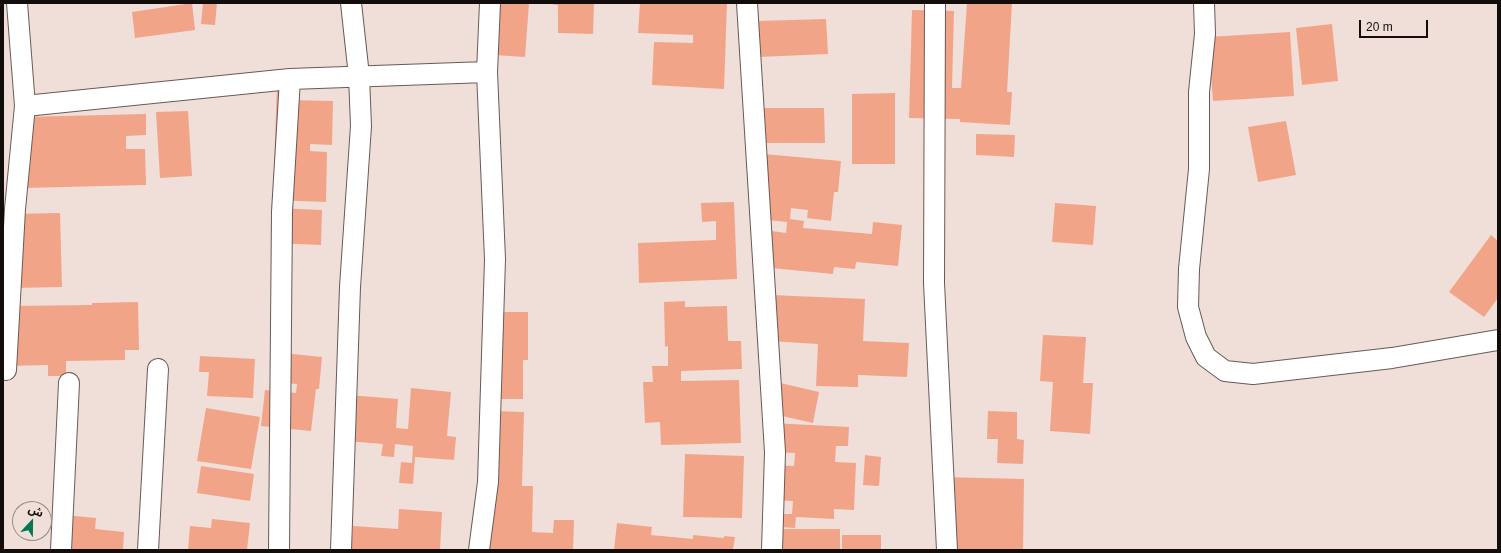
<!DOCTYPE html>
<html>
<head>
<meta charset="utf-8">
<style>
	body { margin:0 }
	#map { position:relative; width:1501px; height:553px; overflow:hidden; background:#f0dfd9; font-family:Arial,"Noto Sans Arabic",sans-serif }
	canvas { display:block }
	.frame { position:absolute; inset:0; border:4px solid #120d0b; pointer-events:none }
	.north { position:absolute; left:12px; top:501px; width:40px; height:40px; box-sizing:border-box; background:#f0dfd9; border:1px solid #978b87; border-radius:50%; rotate:22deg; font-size:11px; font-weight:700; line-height:16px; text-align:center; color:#120d0b }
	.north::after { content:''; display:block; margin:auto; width:14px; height:18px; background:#007854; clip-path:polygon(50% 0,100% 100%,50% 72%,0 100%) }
	.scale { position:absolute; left:1359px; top:20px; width:69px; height:18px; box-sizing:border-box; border:2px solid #120d0b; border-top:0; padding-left:5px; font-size:12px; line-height:14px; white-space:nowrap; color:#120d0b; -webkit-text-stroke:3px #f0dfd9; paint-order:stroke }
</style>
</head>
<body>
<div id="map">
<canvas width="1501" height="553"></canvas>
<div class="frame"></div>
<div class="north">ش</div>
<div class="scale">20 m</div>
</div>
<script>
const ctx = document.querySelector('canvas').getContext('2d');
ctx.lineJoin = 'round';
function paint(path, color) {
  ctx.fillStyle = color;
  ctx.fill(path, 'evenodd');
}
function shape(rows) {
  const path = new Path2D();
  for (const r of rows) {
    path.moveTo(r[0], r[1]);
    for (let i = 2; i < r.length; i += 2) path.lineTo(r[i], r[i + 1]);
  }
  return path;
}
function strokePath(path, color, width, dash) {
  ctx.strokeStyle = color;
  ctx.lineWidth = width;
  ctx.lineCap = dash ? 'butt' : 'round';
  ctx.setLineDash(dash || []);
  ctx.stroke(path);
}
paint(shape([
	[192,3,195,30,135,38,132,12],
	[203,3,217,3,215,25,201,24],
	[483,3,529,3,525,57,479,54],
	[543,3,594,3,593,34,558,33,558,5],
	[640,3,727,3,724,89,652,85,654,42,693,43,693,35,638,33],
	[967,3,1012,3,1007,92,1012,92,1010,125,960,122,960,119,909,118,912,10,954,11,952,88,961,88],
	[826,19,828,54,758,57,757,21],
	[1332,24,1338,81,1302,85,1296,28],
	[1290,32,1294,96,1213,101,1208,37],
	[277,82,288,100,333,101,332,145,310,144,310,151,327,152,326,202,273,200],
	[895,93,895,164,852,164,852,94],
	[754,108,824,108,825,143,755,143],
	[188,111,192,176,160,178,156,112],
	[146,114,146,135,126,136,126,149,145,149,146,185,23,188,22,117],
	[1286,121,1296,175,1258,182,1248,127],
	[976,134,1015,135,1014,157,976,155],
	[764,154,841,161,838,192,834,192,831,221,807,218,808,210,791,208,790,219,804,221,803,228,872,234,873,222,902,225,898,266,856,262,855,269,834,267,833,274,761,267,765,230,786,233,787,222,758,219],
	[734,202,737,279,639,283,638,243,716,240,716,221,702,222,701,203],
	[1055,203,1096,206,1093,245,1052,242],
	[275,208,322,210,321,245,274,243],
	[60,213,62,287,13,288,10,214],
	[1491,235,1498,241,1498,298,1484,317,1449,292],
	[771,295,865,299,863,341,909,343,907,377,858,375,858,387,816,386,818,344,769,341],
	[685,301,685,307,727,306,728,341,741,341,742,369,681,371,681,381,739,380,741,443,661,445,660,422,645,423,643,382,653,382,652,366,668,366,668,346,665,347,664,302],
	[138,302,139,350,125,350,125,360,66,361,66,376,48,376,48,365,7,366,6,306,92,305,92,303],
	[491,312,528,312,528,360,523,360,523,399,491,399],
	[1043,335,1086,337,1083,383,1093,383,1090,434,1050,431,1053,382,1040,381],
	[273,352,322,357,319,389,316,389,311,431,261,426,265,390,296,393,297,384,270,382],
	[200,356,255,359,253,398,207,396,209,372,199,372],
	[776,382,819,392,813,423,769,413],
	[411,388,451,392,447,436,456,437,454,460,415,457,413,484,399,483,401,462,412,463,413,446,395,444,394,457,381,456,383,444,334,440,337,394,398,399,396,428,408,429],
	[206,408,260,417,251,469,197,461],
	[492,411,524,412,522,486,533,486,532,532,553,533,554,520,574,520,573,550,488,550],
	[988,411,1017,412,1017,439,1024,440,1023,464,997,463,998,439,987,439],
	[772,423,849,427,848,446,836,446,835,462,856,463,854,510,834,509,834,519,796,517,795,528,780,527,780,514,792,514,793,501,773,500,775,465,794,466,795,453,770,452],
	[685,454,744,456,742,518,683,517],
	[865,455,881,457,879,486,863,485],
	[201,466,254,474,250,501,197,493],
	[940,477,1024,479,1023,550,946,550],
	[399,509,442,512,440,550,337,550,338,537,352,538,353,526,398,529],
	[65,515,96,518,95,529,124,532,123,550,62,550],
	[212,519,250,523,247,550,188,550,190,526,211,528],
	[617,523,652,527,651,535,693,539,693,535,724,538,724,536,735,537,733,549,736,550,614,550],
	[776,529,840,529,840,550,775,550],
	[842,535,881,535,881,550,842,550]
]), '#f2a489');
const street = shape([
	[17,3,25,106,290,79,487,72],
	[747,3,775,452,772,550],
	[935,3,934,283,947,550],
	[1204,3,1205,34,1199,92,1199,169,1189,269,1188,307,1196,337,1206,357,1225,371,1253,374,1392,358,1498,340],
	[6,370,15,209,25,106],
	[61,550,69,383],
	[148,550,158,369],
	[279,550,282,212,290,79],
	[341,550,350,287,361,126,359,76,351,3],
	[479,550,488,482,495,259,487,72,490,3]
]);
strokePath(street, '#695a55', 22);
strokePath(street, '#fff', 20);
</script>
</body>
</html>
